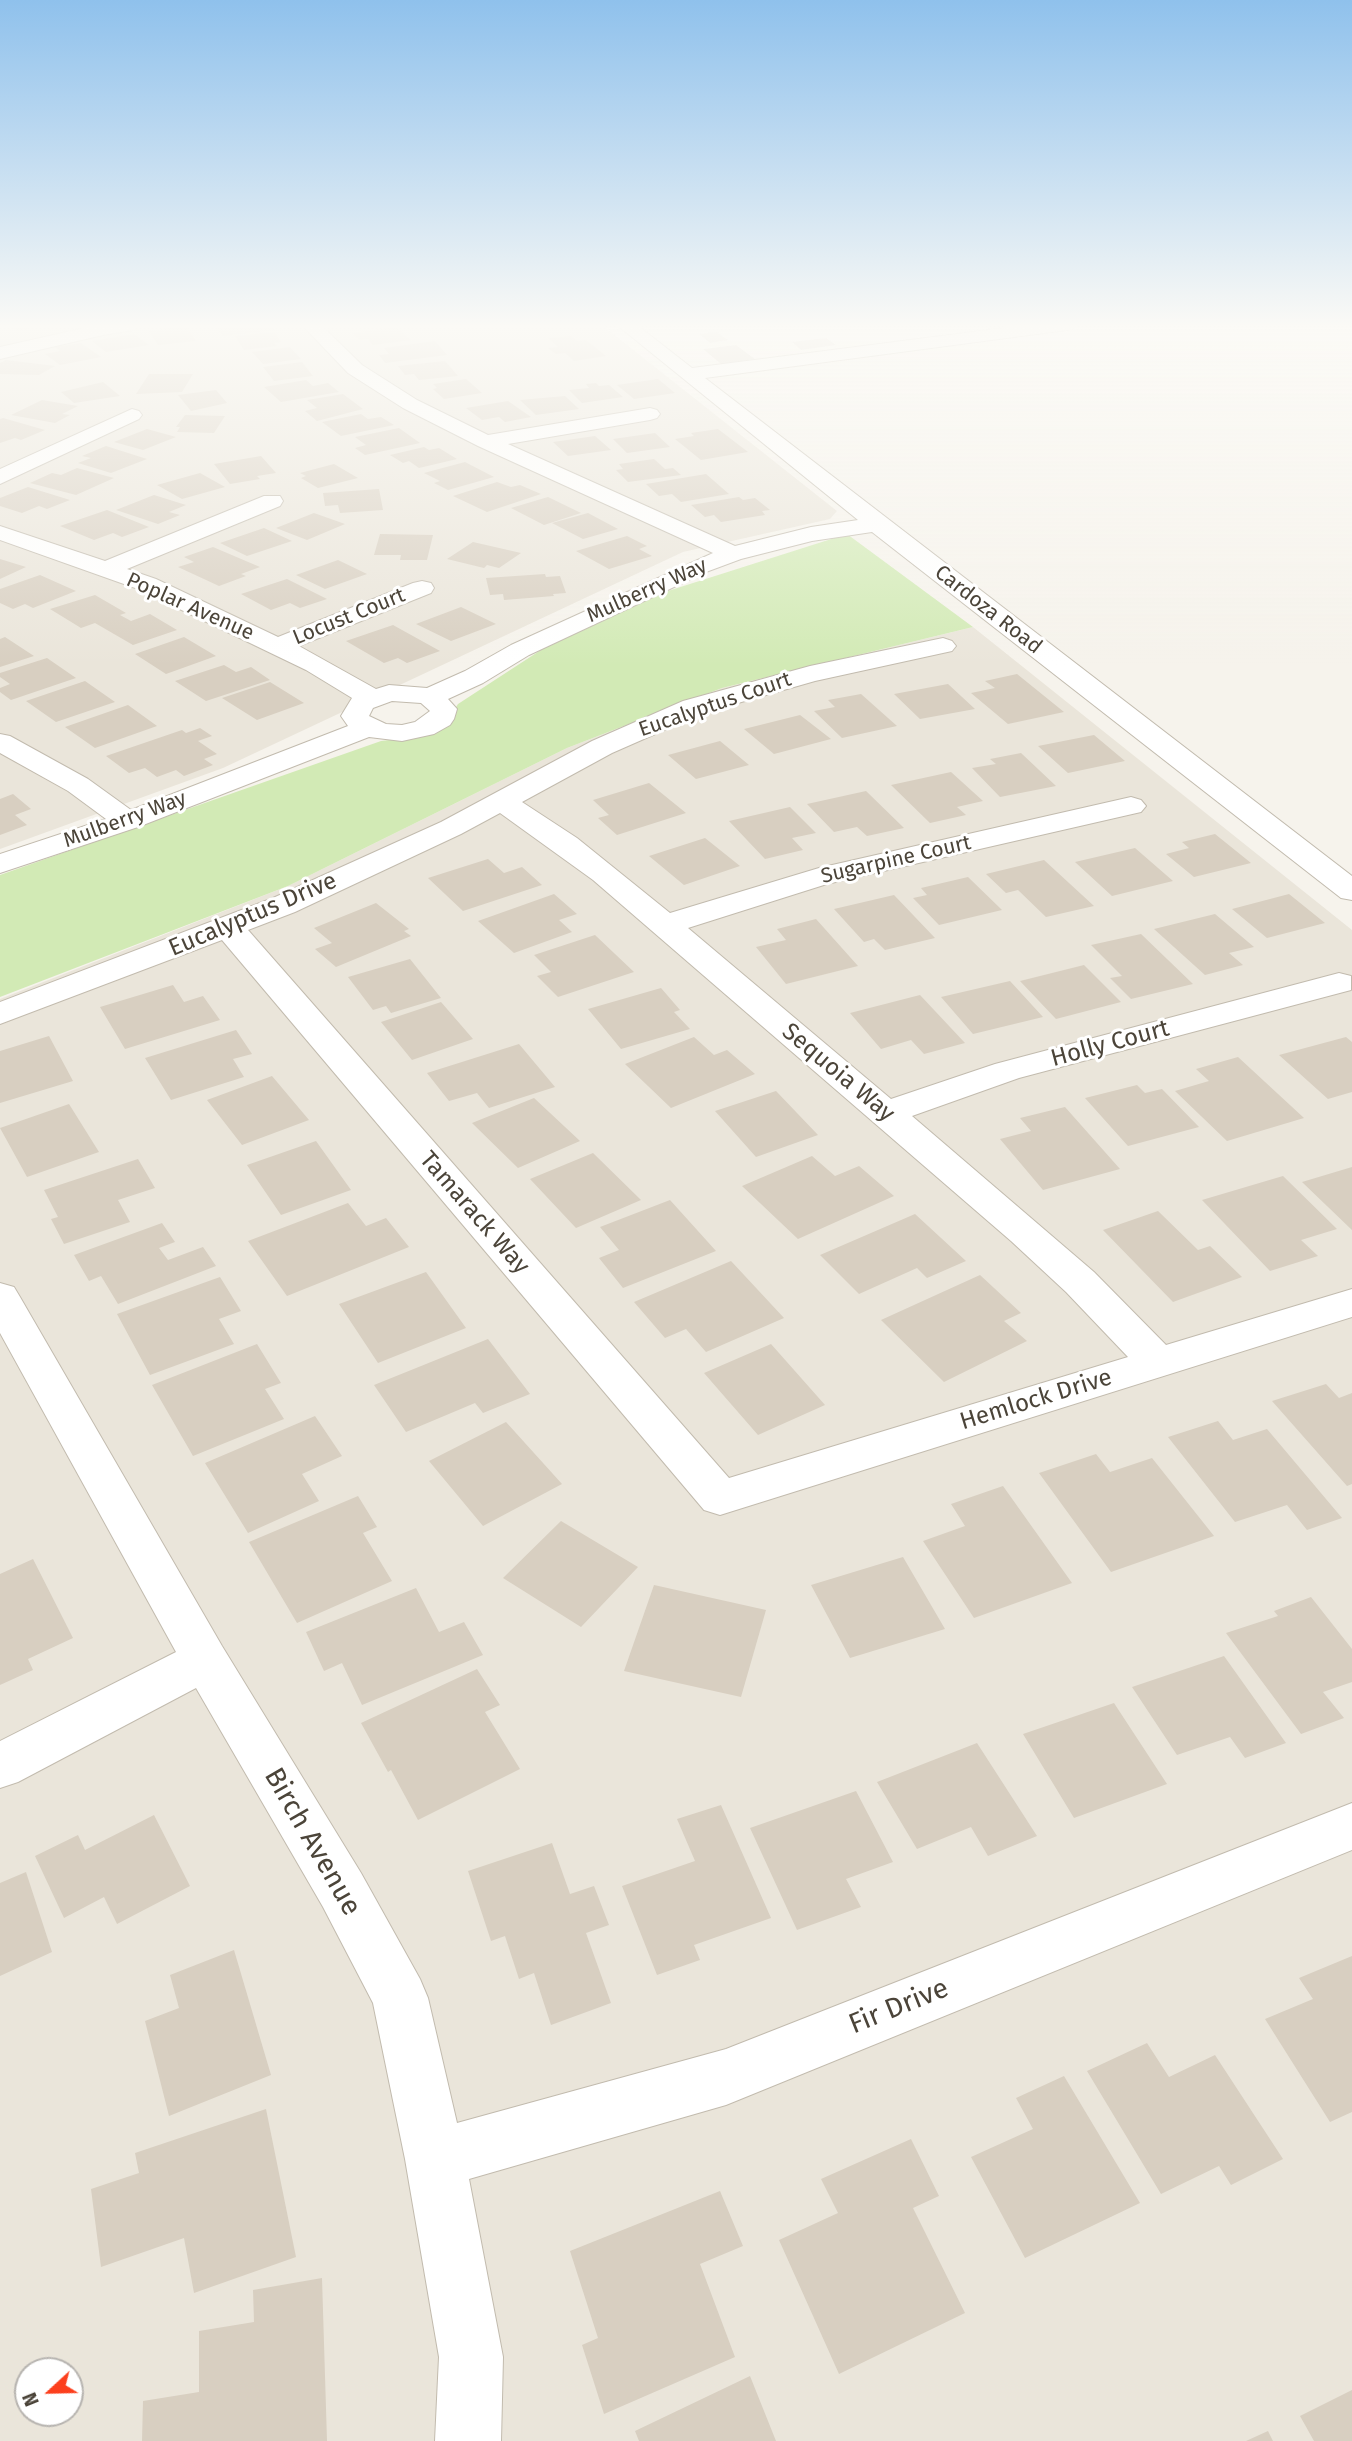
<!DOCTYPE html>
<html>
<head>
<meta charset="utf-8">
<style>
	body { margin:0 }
	#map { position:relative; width:1352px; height:2441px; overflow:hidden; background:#f6f3ec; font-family:"Fira Sans",sans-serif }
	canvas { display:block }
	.north { position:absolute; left:14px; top:2357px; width:70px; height:70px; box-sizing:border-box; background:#fff; border:2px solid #b7b4b0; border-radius:50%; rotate:248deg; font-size:19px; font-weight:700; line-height:28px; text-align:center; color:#4b4439 }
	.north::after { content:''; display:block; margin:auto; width:24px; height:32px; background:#fc3f1d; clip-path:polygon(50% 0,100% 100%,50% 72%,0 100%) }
</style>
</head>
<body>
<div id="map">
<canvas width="1352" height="2441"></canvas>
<div class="north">N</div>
</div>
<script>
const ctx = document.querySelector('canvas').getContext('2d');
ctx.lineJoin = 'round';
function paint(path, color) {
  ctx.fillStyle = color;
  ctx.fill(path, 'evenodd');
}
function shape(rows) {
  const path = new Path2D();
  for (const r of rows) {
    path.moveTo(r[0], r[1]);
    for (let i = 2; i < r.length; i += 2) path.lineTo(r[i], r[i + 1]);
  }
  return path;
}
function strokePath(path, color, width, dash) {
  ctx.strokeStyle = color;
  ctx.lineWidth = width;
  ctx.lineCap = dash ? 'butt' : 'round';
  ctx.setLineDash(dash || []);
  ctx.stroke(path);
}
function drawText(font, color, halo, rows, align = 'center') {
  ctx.font = font + ' "Fira Sans",sans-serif';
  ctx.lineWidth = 6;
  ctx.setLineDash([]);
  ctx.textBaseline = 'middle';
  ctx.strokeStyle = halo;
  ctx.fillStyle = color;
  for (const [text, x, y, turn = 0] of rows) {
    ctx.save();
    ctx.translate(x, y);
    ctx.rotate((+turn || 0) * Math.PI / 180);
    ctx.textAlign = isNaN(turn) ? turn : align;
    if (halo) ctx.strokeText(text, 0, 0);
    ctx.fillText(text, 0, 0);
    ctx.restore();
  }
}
paint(shape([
	[0,325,602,325,837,511,830,519,683,552,223,768,0,849],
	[973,627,1352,930,1352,2441,0,2441,0,999,288,886,567,748,722,688],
	[28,2371,70,2371,70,2413,28,2413]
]), '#eae5da');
paint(shape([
	[847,534,973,627,722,688,567,748,288,886,0,997,0,875,381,741,406,738,445,724,458,704,544,648,649,597]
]), '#d2eab5');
paint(shape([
	[8,325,42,325,43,326,17,331],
	[185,325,196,341,158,345,149,331],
	[215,325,270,325,274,330,223,336],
	[396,327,411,340,373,345,368,339,360,340,352,333],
	[274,332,281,342,274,343,277,346,244,350,235,336],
	[717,332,728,340,710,343,699,334],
	[134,334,149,345,106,352,92,341],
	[571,336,577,341,586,340,606,356,574,361,565,353,556,354,548,348,558,347,548,338],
	[826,338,836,345,801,350,792,342],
	[435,341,447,355,385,363,379,355,389,354,384,348],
	[81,343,101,357,60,365,45,354,60,351,55,347],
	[736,345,755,359,721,364,703,349],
	[290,347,301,359,263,364,252,352],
	[6,360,55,366,39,375,0,374,0,363],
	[445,361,458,376,419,380,414,374,405,375,398,366],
	[302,362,313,376,274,381,263,367],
	[149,374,193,374,182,392,136,394],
	[466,379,482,393,444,399,433,389,437,388,433,384],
	[658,379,675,393,634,399,617,385],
	[306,380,313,386,328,383,339,392,281,402,264,387],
	[103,382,120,396,74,403,61,392],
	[596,383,599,386,609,385,623,397,582,403,569,390,589,388,586,384],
	[216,390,227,403,191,411,178,395],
	[343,394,363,409,317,421,305,411,317,408,307,400],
	[565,396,579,409,536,415,520,400],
	[42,400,78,406,62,414,70,415,55,423,11,415],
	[508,401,531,417,505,422,499,417,482,420,466,408],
	[361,414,368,419,381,417,394,425,341,436,322,422],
	[185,415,225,416,214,433,177,432,180,427,176,427],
	[3,418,45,430,21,440,15,438,0,443,0,419],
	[399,428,420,443,365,455,355,448,366,445,355,437],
	[147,429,176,437,143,450,114,442],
	[718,429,748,452,701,460,675,439,694,436,691,433],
	[655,433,670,447,627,453,613,439],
	[595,436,611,450,568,456,553,442],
	[106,446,147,459,111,473,78,463,91,458,82,456],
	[424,447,429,450,439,448,457,459,419,468,409,461,403,463,390,455],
	[261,456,276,473,257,476,260,479,230,484,214,464],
	[654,459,665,469,673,468,681,475,628,482,616,470,623,469,619,464],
	[465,462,494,477,448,490,434,483,440,481,424,473],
	[334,464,358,478,318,488,301,478,306,476,300,473],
	[77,468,114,478,76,495,30,483,52,473,61,475],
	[200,473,225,487,182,499,157,485],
	[706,474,729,494,681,502,672,494,659,496,646,484],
	[497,482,511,487,520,485,541,494,487,512,453,496],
	[28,487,70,500,47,509,39,506,22,513,0,506,0,498],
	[379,489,383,510,340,513,338,505,325,506,323,493],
	[154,495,186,505,169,512,180,515,158,524,116,510],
	[548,497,581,513,544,525,511,508],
	[739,497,743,500,755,498,770,510,762,511,765,515,721,522,714,515,705,517,691,505],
	[107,510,149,527,122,537,113,533,94,540,60,526],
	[314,513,345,524,307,540,276,528],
	[588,513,618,529,583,539,552,523],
	[264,528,292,541,247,556,220,543],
	[380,534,433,535,427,560,400,560,401,555,374,555],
	[627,536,647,546,639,549,652,556,609,569,576,551],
	[473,542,521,553,499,568,487,565,484,568,447,559],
	[213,547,260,567,241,574,246,576,219,586,178,567,194,562,184,557],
	[0,559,26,567,0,579],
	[338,560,367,574,325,589,296,575],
	[545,574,546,577,560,576,566,593,553,594,554,596,504,600,503,594,490,595,486,578],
	[40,575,76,591,33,608,25,604,13,609,0,603,0,589],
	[287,579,327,599,300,608,290,603,271,610,241,594],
	[95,595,126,613,120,615,131,621,150,614,177,630,133,645,95,623,81,628,50,609],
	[461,607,496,624,451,641,416,624],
	[393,625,440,651,407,663,398,658,384,663,346,641],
	[5,637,34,656,0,667,0,639],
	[184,637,216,656,166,674,135,654],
	[47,658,76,678,11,700,0,692,0,688,10,684,0,677,0,673],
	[224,665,236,672,251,667,270,680,206,701,175,681],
	[1017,674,1064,712,1008,724,971,693,995,688,985,681],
	[85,681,115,702,56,722,26,701],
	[270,682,304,703,257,720,222,698],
	[948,684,975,709,920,719,894,694],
	[861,694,897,726,842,738,814,711,835,707,828,700],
	[128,705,157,726,95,748,65,727],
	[800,715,831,739,774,754,744,729],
	[200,728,212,736,198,741,217,754,204,759,213,765,184,776,176,770,157,777,145,768,129,773,106,756,182,730,186,733],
	[1094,735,1125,761,1068,773,1038,746],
	[720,741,749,765,696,779,668,755],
	[1021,753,1056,786,1000,797,972,768,996,764,990,759],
	[951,772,983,801,957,807,966,815,930,823,891,785],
	[649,783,686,813,617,835,598,818,609,815,593,800],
	[866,791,904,828,867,836,857,827,834,832,807,804],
	[13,794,31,809,15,815,27,825,0,835,0,799],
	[790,807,816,833,792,838,803,850,765,859,729,821],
	[1215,834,1251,863,1194,877,1166,854,1189,848,1182,842],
	[705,838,740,866,684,885,649,856],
	[1135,848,1173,881,1112,896,1075,862],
	[488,859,504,873,522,867,542,885,463,911,428,878],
	[1044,860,1094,906,1046,917,1018,890,1006,893,986,874],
	[968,877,1002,910,939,925,913,898,927,895,921,888],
	[554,894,577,914,559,920,572,932,514,953,478,921],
	[1289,894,1325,923,1267,938,1232,909],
	[894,895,935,938,885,950,874,939,864,942,834,909],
	[376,903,409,929,404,931,411,936,336,967,315,949,332,943,314,928],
	[1215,914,1254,947,1229,953,1243,965,1205,975,1154,929],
	[816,919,858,966,786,984,756,947,786,940,777,929],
	[1141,934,1193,984,1131,999,1110,978,1122,976,1091,945],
	[595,935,634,972,558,997,537,976,551,972,534,955],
	[410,959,441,998,391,1013,386,1006,373,1010,348,977],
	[1084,965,1121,1002,1056,1019,1020,981],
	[1010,981,1043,1017,973,1034,941,997],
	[173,985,184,1002,203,996,220,1020,125,1049,100,1007],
	[661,988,680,1010,674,1012,690,1029,621,1049,588,1009],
	[920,995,965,1043,924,1054,911,1040,881,1049,850,1013],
	[441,1002,473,1039,412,1060,381,1022],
	[236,1030,252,1054,233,1059,244,1077,171,1100,145,1058],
	[49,1036,73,1081,0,1103,0,1051],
	[694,1037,714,1055,727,1050,755,1074,671,1108,625,1064],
	[1346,1037,1352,1042,1352,1092,1328,1099,1279,1055],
	[519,1044,555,1087,489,1108,477,1093,449,1101,427,1073],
	[1238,1057,1304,1118,1227,1141,1175,1091,1209,1081,1196,1069],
	[272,1076,309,1120,242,1145,207,1100],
	[1137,1085,1145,1093,1162,1089,1199,1127,1128,1146,1085,1098],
	[776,1091,818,1135,756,1157,715,1111],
	[534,1098,580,1141,518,1168,472,1123],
	[69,1104,99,1152,27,1177,0,1128],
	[1065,1107,1120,1169,1043,1190,1000,1139,1031,1131,1020,1118],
	[316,1141,351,1190,281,1215,247,1165],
	[593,1153,641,1200,576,1228,530,1179],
	[812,1156,835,1176,859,1166,894,1196,798,1239,742,1186],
	[138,1159,155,1188,118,1200,130,1222,64,1244,51,1219,58,1217,44,1190],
	[1352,1167,1352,1230,1302,1182],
	[1283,1176,1337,1229,1301,1240,1318,1256,1270,1271,1202,1200],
	[670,1200,716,1251,623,1288,599,1258,619,1250,600,1227],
	[348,1203,366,1226,386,1218,409,1247,287,1296,248,1241],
	[1158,1211,1198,1250,1210,1246,1242,1277,1173,1302,1103,1230],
	[915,1214,966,1261,927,1278,917,1268,859,1294,820,1255],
	[162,1223,175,1242,159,1248,168,1260,203,1247,216,1266,118,1304,101,1276,89,1281,74,1255],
	[731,1261,784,1318,706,1352,686,1329,665,1338,634,1302],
	[426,1272,466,1328,378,1363,339,1304],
	[980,1275,1021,1313,1004,1321,1027,1341,944,1382,881,1320],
	[220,1277,241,1311,219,1319,234,1344,150,1375,117,1314],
	[488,1339,530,1394,483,1413,475,1403,406,1432,374,1385],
	[257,1344,281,1383,265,1389,284,1419,193,1456,152,1385],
	[771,1344,825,1405,758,1435,704,1373],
	[1326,1384,1339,1398,1352,1393,1352,1484,1347,1486,1272,1401],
	[315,1416,342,1456,302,1474,319,1501,248,1533,205,1463],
	[1218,1421,1233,1440,1267,1429,1342,1518,1307,1530,1287,1505,1235,1522,1168,1437],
	[506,1422,562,1484,483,1526,429,1461],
	[1096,1454,1110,1472,1152,1458,1214,1536,1111,1572,1039,1473],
	[1003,1486,1072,1583,974,1618,923,1541,965,1526,951,1504],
	[358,1496,377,1527,363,1533,392,1581,297,1623,249,1542],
	[561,1521,638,1567,581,1627,503,1578],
	[903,1557,945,1629,850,1658,811,1585],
	[33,1559,73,1638,28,1659,33,1670,0,1685,0,1574],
	[654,1585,766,1610,741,1697,624,1671],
	[416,1588,439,1632,464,1622,483,1655,362,1705,342,1663,324,1671,306,1632],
	[1311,1597,1352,1649,1352,1682,1323,1692,1344,1718,1301,1734,1226,1633,1278,1616,1274,1611],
	[1224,1656,1286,1743,1245,1758,1230,1737,1177,1755,1132,1687],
	[477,1669,500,1705,485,1712,520,1769,418,1820,391,1770,388,1772,361,1723],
	[1114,1703,1167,1784,1074,1818,1023,1734],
	[977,1743,1037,1836,988,1856,971,1827,917,1849,877,1782],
	[856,1791,893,1862,846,1879,861,1907,797,1930,750,1828],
	[721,1805,771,1918,694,1945,700,1960,657,1975,622,1886,695,1861,677,1819],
	[154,1815,190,1886,117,1924,104,1897,64,1918,35,1856,78,1835,85,1850],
	[552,1843,570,1894,594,1886,609,1925,586,1933,611,2003,551,2025,534,1973,519,1979,505,1936,491,1941,468,1871],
	[26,1872,52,1952,0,1976,0,1883],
	[234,1950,271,2075,169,2116,145,2021,179,2008,170,1975],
	[1352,1956,1352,2112,1330,2122,1265,2019,1313,1999,1299,1978],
	[1147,2043,1169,2077,1215,2055,1283,2159,1231,2185,1219,2166,1161,2194,1087,2071],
	[1064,2076,1140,2203,1025,2258,971,2157,1033,2129,1016,2098],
	[266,2109,296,2257,194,2293,184,2238,101,2267,91,2189,139,2173,135,2153],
	[911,2139,939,2196,913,2208,965,2313,839,2374,779,2240,838,2213,821,2179],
	[720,2191,743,2246,700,2264,735,2357,604,2414,582,2345,598,2338,570,2251],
	[322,2278,327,2441,142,2441,143,2401,199,2392,199,2331,254,2322,253,2290],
	[750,2376,776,2441,639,2441,635,2431],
	[1352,2390,1352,2441,1314,2441,1300,2416],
	[1268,2431,1273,2441,1246,2441]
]), '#d8cfc1');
const minor = shape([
	[98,325,142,325,133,330,103,335,0,359,0,347,98,325],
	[302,325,321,325,362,365,417,400,488,435,650,408,657,410,660,414,657,418,650,420,508,444,735,546,811,527,858,520,617,325,637,325,692,368,1027,325,1076,325,1073,329,1067,330,705,378,1352,876,1352,900,1341,898,872,532,812,541,741,559,706,572,529,655,483,683,448,699,457,709,454,719,450,725,434,734,402,741,369,737,138,827,0,873,0,854,106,819,68,791,0,753,0,734,10,736,88,779,131,810,348,726,341,716,352,698,306,670,138,589,0,540,0,526,105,561,264,496,280,496,283,501,280,506,127,569,156,579,278,637,413,583,422,581,431,583,434,588,431,593,299,646,376,689,389,685,427,688,465,671,511,645,713,553,478,446,403,408,348,373,302,325],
	[392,701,421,703,430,711,415,722,402,725,386,724,369,716,373,708,392,701],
	[132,409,139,411,142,415,139,419,0,484,0,469,132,409],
	[943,638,952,641,956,646,952,651,815,681,703,713,612,753,522,802,577,838,670,913,819,868,1131,797,1141,800,1146,806,1141,812,827,884,688,928,891,1099,995,1064,1339,973,1351,976,1351,990,1019,1078,912,1116,1094,1272,1166,1345,1352,1289,1352,1317,720,1515,704,1510,222,940,0,1024,0,1002,273,898,441,822,592,741,683,701,810,666,943,638],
	[500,813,593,880,1011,1241,1066,1292,1128,1357,729,1478,248,930,295,912,461,834,500,813],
	[0,1283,14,1287,20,1297,222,1646,361,1873,420,1979,428,1998,457,2123,726,2049,1352,1803,1352,1850,726,2105,469,2179,503,2357,501,2441,435,2441,439,2357,405,2159,373,2003,323,1907,196,1688,18,1782,0,1788,0,1741,176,1652,0,1333,0,1283]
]);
strokePath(minor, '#c2bbae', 2);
paint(minor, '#fff');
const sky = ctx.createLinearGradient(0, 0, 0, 666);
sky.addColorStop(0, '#8fc1ec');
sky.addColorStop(0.49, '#fbfaf6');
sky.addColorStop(1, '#fbfaf600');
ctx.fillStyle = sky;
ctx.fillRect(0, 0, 1352, 666);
drawText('21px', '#4b4439', '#fff', [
	["Mulberry Way",647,591,-24],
	["Poplar Avenue",190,607,24],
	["Cardoza Road",988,610,38],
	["Locust Court",349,617,-22],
	["Eucalyptus Court",715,705,-19],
	["Mulberry Way",125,820,-20],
	["Sugarpine Court",896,860,-13]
]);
drawText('24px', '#4b4439', '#fff', [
	["Eucalyptus Drive",253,915,-23],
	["Holly Court",1110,1044,-15],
	["Sequoia Way",838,1073,40],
	["Tamarack Way",474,1213,49],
	["Hemlock Drive",1036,1400,-17]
]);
drawText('28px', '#4b4439', '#fff', [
	["Birch Avenue",312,1842,60],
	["Fir Drive",899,2007,-22]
]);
</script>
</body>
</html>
